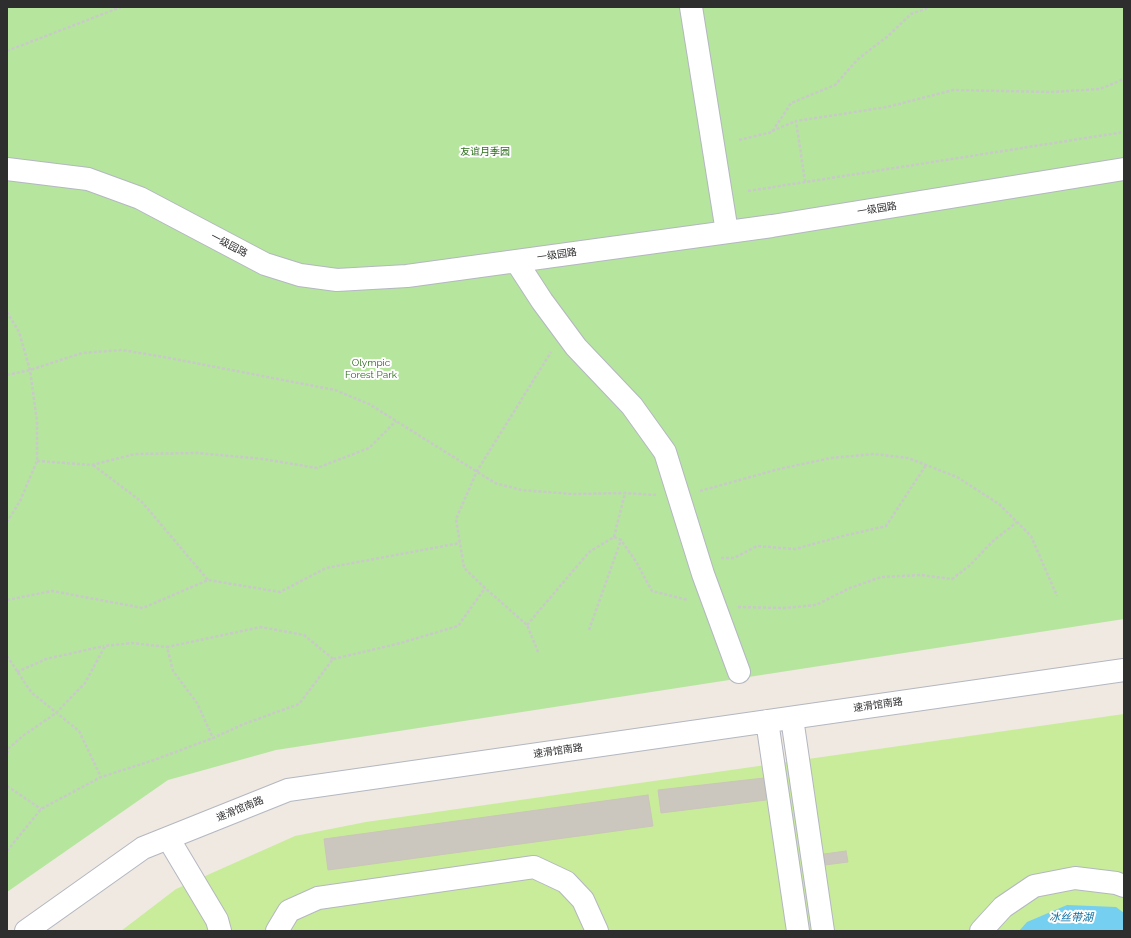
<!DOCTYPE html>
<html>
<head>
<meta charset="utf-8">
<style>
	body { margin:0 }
	#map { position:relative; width:1131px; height:938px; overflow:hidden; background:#efe9e1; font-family:Raleway,sans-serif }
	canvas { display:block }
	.frame { position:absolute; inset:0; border:8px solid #2e2e2e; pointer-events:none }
</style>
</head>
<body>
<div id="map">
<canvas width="1131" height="938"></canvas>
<div class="frame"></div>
</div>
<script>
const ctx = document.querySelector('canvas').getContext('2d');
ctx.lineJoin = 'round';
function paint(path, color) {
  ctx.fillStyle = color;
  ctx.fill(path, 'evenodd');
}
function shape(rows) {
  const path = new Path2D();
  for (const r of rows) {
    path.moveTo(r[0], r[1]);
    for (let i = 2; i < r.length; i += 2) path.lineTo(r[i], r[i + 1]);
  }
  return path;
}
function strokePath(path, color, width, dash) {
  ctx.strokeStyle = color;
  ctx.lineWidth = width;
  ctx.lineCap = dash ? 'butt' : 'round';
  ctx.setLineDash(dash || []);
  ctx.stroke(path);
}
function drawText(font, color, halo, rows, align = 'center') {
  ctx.font = font + ' Raleway,"Noto Sans SC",sans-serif';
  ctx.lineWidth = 4;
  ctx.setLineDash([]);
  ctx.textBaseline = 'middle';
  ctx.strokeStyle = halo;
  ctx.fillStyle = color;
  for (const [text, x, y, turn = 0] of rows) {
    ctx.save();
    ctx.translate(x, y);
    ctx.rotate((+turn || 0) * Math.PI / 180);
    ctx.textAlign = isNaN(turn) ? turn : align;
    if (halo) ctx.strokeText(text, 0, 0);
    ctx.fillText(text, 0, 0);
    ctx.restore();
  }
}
paint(shape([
	[7,7,1124,7,1124,619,276,750,168,780,7,892]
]), '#b6e59e');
paint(shape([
	[1124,714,1124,931,121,931,176,889,295,836,366,822]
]), '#c9ec9a');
paint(shape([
	[1067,905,1116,907,1124,913,1124,931,1019,931,1027,922]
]), '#75cff0');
const building = shape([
	[764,778,766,800,661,813,658,790,764,778],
	[648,795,653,826,328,870,324,839,648,795],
	[846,851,848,862,825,865,824,854,846,851]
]);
paint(building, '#cbc7bf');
strokePath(building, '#cbc5ba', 1);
const minor = shape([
	[691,7,727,232],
	[7,169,88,179,140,198,265,264,300,275,337,280,407,276,772,226,1124,169],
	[516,261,542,301,576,347,632,406,665,452,703,574,739,672],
	[792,718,823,931],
	[767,721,798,931],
	[168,838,217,920,220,931],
	[26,931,143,848,288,790,1124,670],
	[277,931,289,911,318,898,534,867,566,882,583,900,597,931],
	[981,931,1003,907,1034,886,1075,878,1116,883,1124,886]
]);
strokePath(minor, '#b4b7c1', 24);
strokePath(shape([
	[7,51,121,7],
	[772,131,796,121],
	[739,140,772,132,791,103,835,85,858,59,888,36,911,14,930,7],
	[805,182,796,121,887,107,953,90,1051,92,1100,89,1124,79],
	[748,191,1124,132],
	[7,312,19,332,30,370,37,421,37,461,20,501,7,522],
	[7,375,30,370,82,353,122,350,164,357,335,390,369,404,495,483,521,490,573,494,625,493,656,495],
	[37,461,92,465,135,454,198,453,263,459,317,468,369,448,396,421],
	[93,465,142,502,208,580],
	[700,491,779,469,831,458,874,454,908,458,957,477,999,504,1031,536,1057,596],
	[614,537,625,493],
	[721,558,734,558,757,546,795,549,839,537,886,526,926,465],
	[7,600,52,591,143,608,208,580,280,592,326,568,460,543],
	[738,607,784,608,816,605,850,588,881,577,921,575,952,579,969,566,993,541,1017,522],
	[527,625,589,552,614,537,621,540,635,560,652,591,688,600],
	[589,630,621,540],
	[538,652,527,625,485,588,464,568,456,519,477,471,551,352],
	[7,656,31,692,79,731,101,777],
	[333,659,304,635,261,627,167,647,173,671,197,703,213,738,244,724,299,704,333,659,397,644,458,626,485,588],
	[17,672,46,659,104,646],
	[7,754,9,748,24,735,56,713,85,683,105,646,132,643,167,647],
	[7,786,41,809],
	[7,851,41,809,101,777,154,760,213,738]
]), '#c9c9c9', 2.5, [3, 2]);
strokePath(minor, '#fff', 22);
drawText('10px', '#2c6e1b', '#fff', [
	["友谊月季园",485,152],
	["Olympic",371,363],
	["Forest Park",371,375]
]);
drawText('10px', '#2e2e2e', '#fff', [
	["一级园路",877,209,-9],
	["一级园路",229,245,28],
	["一级园路",557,255,-8],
	["速滑馆南路",878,705,-8],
	["速滑馆南路",558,751,-8],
	["速滑馆南路",240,809,-22]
]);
drawText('italic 11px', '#0d6fa3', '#fff', [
	["冰丝带湖",1071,918]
]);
</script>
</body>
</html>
